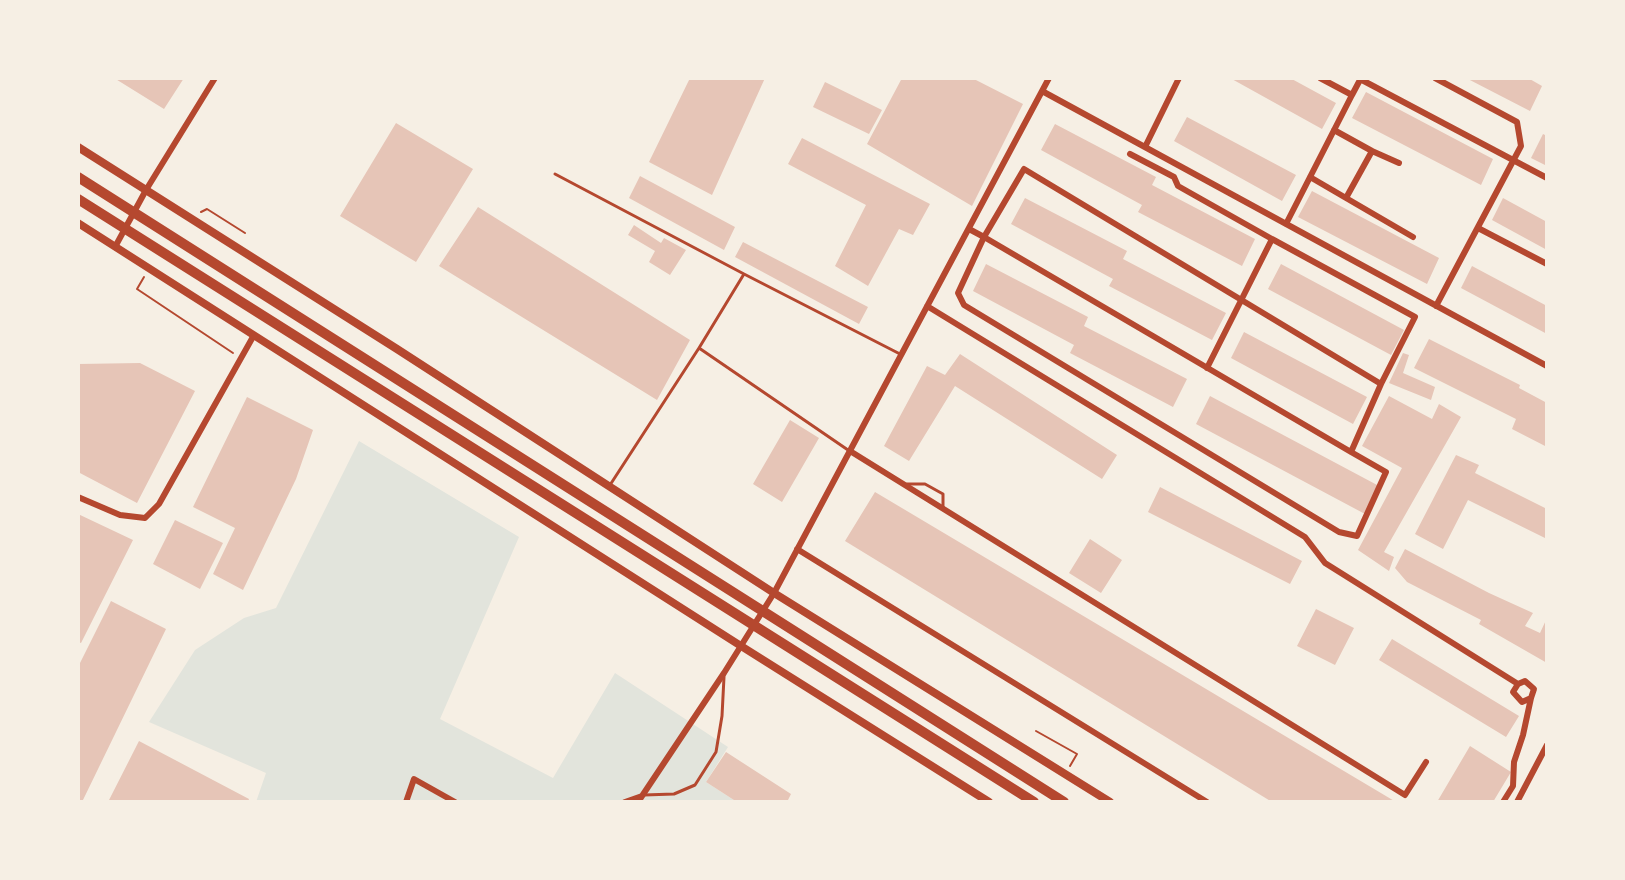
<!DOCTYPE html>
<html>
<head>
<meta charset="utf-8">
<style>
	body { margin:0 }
	#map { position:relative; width:1625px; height:880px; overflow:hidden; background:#f6efe4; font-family:Quicksand,sans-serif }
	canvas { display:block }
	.frame { position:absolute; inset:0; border:80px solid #f6efe4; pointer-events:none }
</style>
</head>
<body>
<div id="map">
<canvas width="1625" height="880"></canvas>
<div class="frame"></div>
</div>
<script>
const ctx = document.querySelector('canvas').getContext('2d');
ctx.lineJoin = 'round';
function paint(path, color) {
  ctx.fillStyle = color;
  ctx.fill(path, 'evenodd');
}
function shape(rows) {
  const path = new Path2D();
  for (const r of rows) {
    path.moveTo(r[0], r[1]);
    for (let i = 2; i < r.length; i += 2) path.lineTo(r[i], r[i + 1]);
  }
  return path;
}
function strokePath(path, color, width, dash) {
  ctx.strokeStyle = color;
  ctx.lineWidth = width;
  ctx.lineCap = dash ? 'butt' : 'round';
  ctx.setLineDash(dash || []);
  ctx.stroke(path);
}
paint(shape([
	[359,441,519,537,440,719,553,778,615,673,728,747,706,782,737,802,256,802,266,773,149,722,195,650,244,618,276,608]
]), '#e2e4dc');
paint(shape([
	[114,78,184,78,164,109],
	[690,78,765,78,712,195,649,162],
	[902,78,972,78,1023,104,972,206,867,144],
	[1230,78,1290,78,1336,103,1322,129],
	[1466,78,1528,78,1542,86,1530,111],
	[825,82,882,110,869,134,813,107],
	[1366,92,1493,159,1481,185,1352,118],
	[1187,117,1296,175,1282,201,1174,141],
	[396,123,473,169,416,262,340,216],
	[1055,124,1156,177,1152,185,1255,239,1242,266,1138,212,1142,205,1041,150],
	[1543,134,1547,136,1547,166,1531,158],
	[802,138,930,204,913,235,899,229,868,286,835,266,866,205,788,164],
	[640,176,735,227,724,250,629,198],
	[1312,191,1439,258,1427,284,1298,217],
	[1025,198,1127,251,1123,259,1226,313,1212,340,1109,286,1113,279,1011,224],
	[1503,198,1547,222,1547,250,1492,220],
	[478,207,690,340,657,400,439,266],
	[634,225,661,243,664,238,686,250,670,275,649,262,655,251,628,235],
	[743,242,868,307,859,324,735,257],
	[986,264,1088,317,1084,326,1187,379,1173,407,1070,353,1074,345,973,291],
	[1281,264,1404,330,1391,355,1268,289],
	[1472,266,1547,306,1547,334,1461,288],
	[1244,332,1367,397,1353,424,1231,358],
	[1429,339,1520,385,1519,388,1547,403,1547,447,1512,429,1516,419,1414,368],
	[1403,353,1409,355,1403,373,1435,387,1431,400,1389,383],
	[960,354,1117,455,1102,479,955,386,909,461,884,446,927,366,945,375],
	[140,363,195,391,137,503,78,472,78,364],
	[1210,396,1379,486,1365,514,1196,424],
	[1389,396,1432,419,1439,404,1461,417,1384,552,1394,557,1389,571,1358,550,1402,468,1362,446],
	[247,397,313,430,296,479,243,590,213,574,235,528,193,507],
	[790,420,819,438,782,502,753,484],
	[1456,455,1479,465,1475,473,1547,509,1547,539,1468,500,1443,549,1415,534],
	[1160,487,1302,561,1290,584,1148,512],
	[875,492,1396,802,1272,802,845,541],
	[78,514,133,540,81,643,78,642],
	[175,520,223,543,200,589,153,564],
	[1090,539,1122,560,1101,593,1069,573],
	[1405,549,1489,593,1533,613,1525,626,1540,633,1547,618,1547,663,1479,624,1481,620,1407,582,1395,568],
	[111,601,166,629,82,802,78,802,78,667],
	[1316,609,1354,628,1335,665,1297,646],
	[1392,639,1519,716,1506,737,1379,660],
	[139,741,249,799,248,802,108,802],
	[1470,746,1511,772,1493,802,1437,802],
	[726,752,791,794,787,802,737,802,706,782]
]), '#e6c5b7');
strokePath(shape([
	[201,212,207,209,245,233],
	[144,277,137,289,233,353],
	[1036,731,1077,754,1070,766]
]), '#b5482f', 2);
strokePath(shape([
	[555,174,744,274],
	[848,450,699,348,744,274,900,354],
	[907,484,925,484,943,494,943,509],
	[610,485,699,348],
	[644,795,674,794,695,785,716,752,722,716,724,677]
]), '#b5482f', 3);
strokePath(shape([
	[1435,78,1517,122,1521,146,1436,306],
	[1360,79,1547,178],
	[1042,91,1547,366],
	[1352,95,1361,78],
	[1145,147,1179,78],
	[1372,151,1399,163],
	[1130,154,1174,177,1178,186,1272,239,1207,368],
	[1310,177,1346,198,1372,151,1334,130],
	[1346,198,1413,237],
	[1286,224,1352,95,1320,78],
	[1478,228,1547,264],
	[969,229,984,237,1351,452,1386,472,1357,536,1339,532,964,305,958,293,984,237,1024,169,1381,384,1351,452],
	[1272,239,1415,317,1381,384],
	[115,247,146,190,215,78],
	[927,306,1305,537,1325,563,1518,684,1525,681,1534,689,1531,698,1522,702,1513,692,1518,684],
	[850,451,1405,795,1426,762],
	[78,497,120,515,145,518,159,504,254,335],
	[797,549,1207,802],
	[406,802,414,779,455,802],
	[625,802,642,796],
	[638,802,724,673,774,593,1049,78],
	[1503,802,1513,786,1514,762,1523,735,1531,698],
	[1517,802,1547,745]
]), '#b5482f', 6);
strokePath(shape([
	[78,147,397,349,774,593,1110,802],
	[78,223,741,646,989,802]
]), '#b5482f', 8);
strokePath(shape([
	[78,177,1064,802],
	[78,199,1034,802]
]), '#b5482f', 10);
</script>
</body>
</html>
